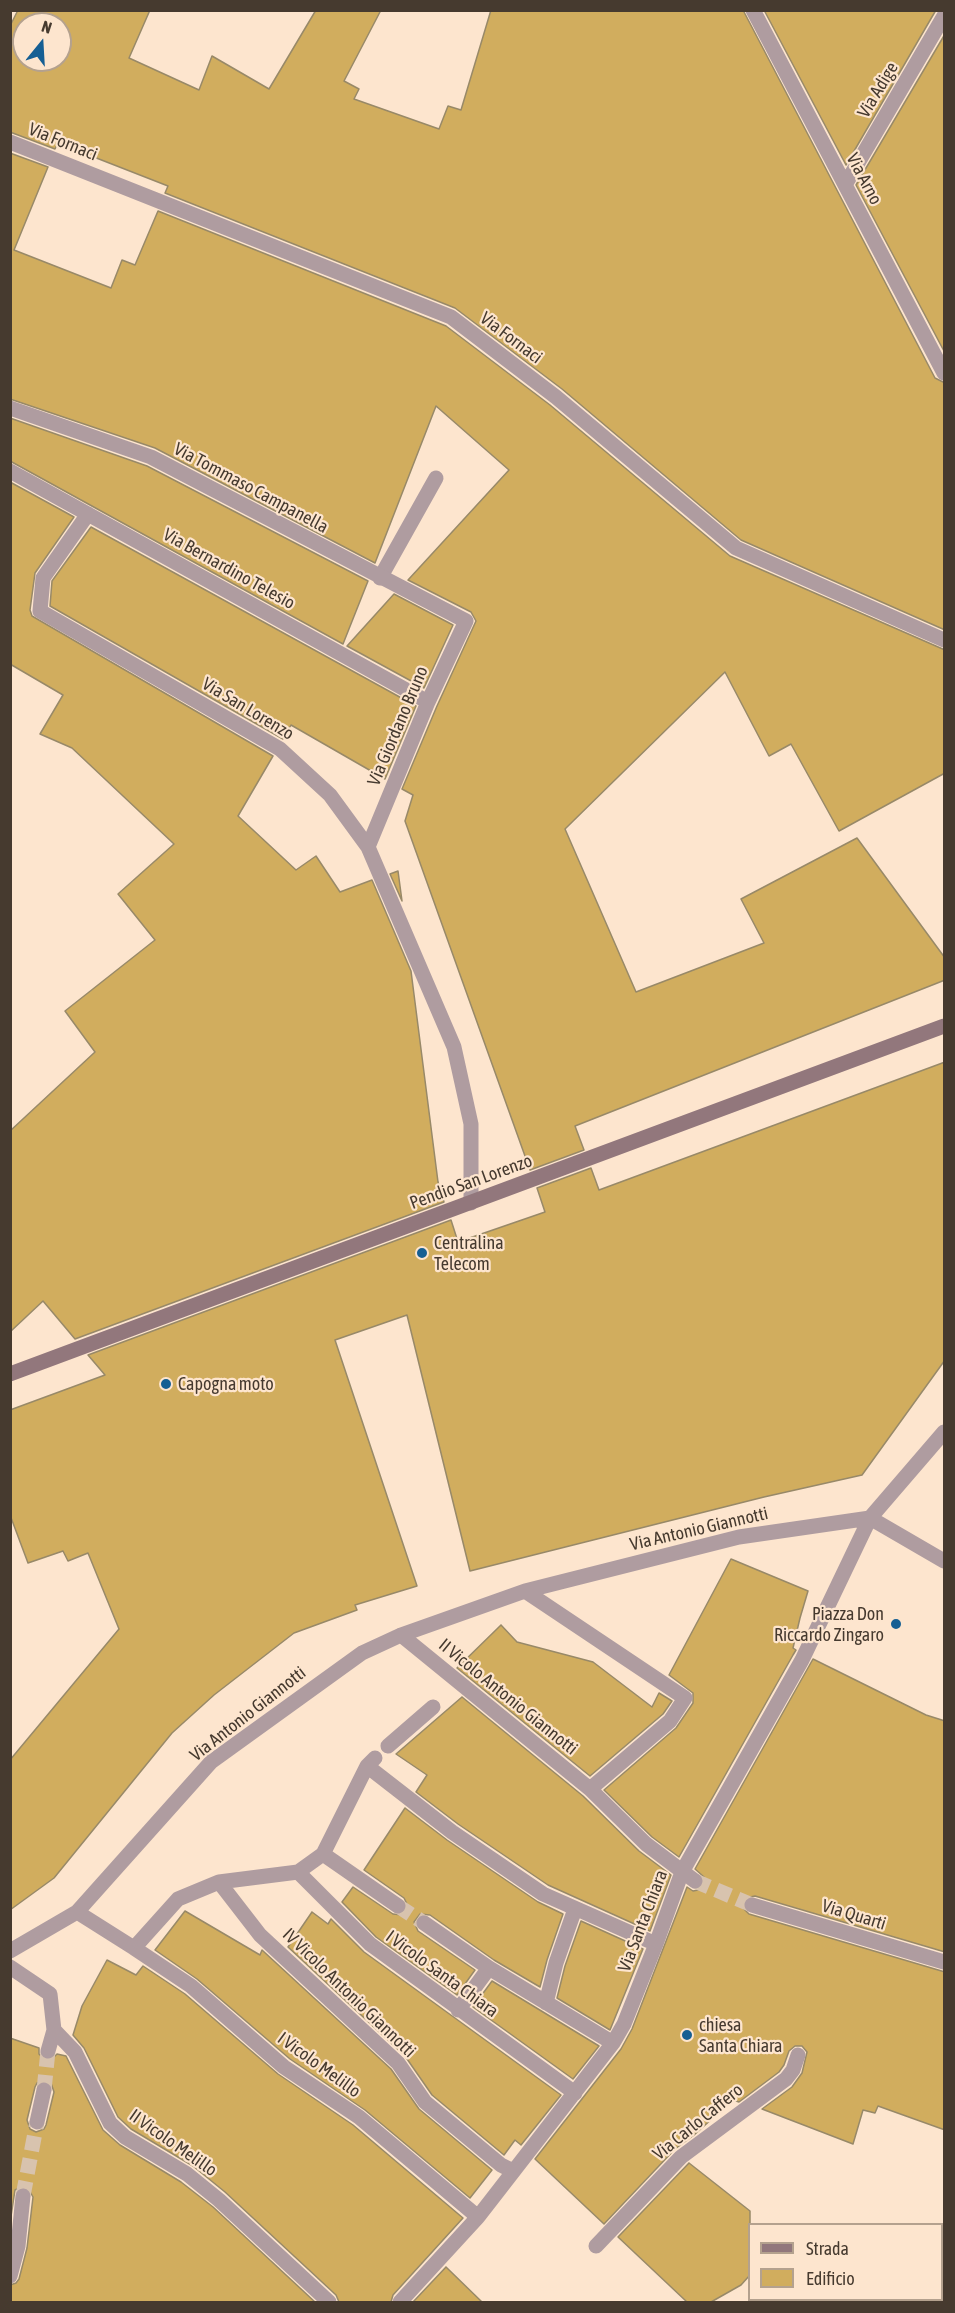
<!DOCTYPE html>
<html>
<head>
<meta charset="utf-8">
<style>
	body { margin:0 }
	#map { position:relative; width:955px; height:2313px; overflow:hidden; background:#fde5ce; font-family:"Asap Condensed",sans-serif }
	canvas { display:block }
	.frame { position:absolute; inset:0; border:12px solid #463a2f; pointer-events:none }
	.legend { position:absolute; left:748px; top:2223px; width:195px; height:78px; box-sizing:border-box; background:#fde5ce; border:2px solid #b4a18e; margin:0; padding:8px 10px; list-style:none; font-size:18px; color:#463a2f }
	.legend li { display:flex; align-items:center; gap:12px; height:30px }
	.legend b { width:30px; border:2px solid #b4a18e }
	.north { position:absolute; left:12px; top:12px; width:60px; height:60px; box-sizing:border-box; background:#fde5ce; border:2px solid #b4a18e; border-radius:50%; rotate:18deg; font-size:16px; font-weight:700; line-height:24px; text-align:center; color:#463a2f }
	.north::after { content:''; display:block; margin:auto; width:21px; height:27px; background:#165f93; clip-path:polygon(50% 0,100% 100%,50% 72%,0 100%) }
</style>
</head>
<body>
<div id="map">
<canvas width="955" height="2313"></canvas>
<div class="frame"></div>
<ul class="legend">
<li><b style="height:8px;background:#92777c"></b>Strada</li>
<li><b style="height:16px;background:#d1ad5e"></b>Edificio</li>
</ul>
<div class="north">N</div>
</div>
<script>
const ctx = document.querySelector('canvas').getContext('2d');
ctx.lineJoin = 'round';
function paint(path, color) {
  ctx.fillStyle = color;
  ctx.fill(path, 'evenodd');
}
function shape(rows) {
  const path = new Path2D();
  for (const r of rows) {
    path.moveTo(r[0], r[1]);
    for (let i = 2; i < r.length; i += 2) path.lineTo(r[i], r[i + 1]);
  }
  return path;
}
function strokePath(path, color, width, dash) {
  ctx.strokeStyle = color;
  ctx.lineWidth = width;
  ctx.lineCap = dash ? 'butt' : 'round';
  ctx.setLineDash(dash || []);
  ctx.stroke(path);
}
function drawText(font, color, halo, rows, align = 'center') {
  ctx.font = font + ' "Asap Condensed",sans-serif';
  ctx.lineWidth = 4.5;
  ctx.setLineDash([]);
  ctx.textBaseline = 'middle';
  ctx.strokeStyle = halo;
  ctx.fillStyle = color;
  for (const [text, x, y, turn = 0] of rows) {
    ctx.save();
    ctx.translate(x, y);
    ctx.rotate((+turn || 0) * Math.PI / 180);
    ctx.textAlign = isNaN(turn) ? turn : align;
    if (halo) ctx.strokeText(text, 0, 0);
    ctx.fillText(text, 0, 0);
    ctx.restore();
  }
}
const building = shape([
	[18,10,150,10,129,58,199,90,212,56,269,89,316,10,381,10,344,81,359,89,354,99,439,129,448,106,461,110,491,10,743,10,935,378,945,383,945,630,741,540,562,389,455,308,165,193,168,186,58,143,55,149,10,132,10,26,18,10],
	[24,24,60,24,60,60,24,60,24,24],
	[764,10,936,10,846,165,764,10],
	[945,34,945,353,856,185,945,34],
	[10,153,48,167,14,250,111,288,122,260,135,265,158,211,446,326,550,405,730,556,945,650,945,773,839,831,791,744,769,756,725,672,565,829,636,992,764,943,741,899,857,838,945,958,945,980,575,1126,584,1150,530,1170,405,821,413,795,402,789,437,706,476,621,471,612,408,580,509,470,436,406,375,563,155,448,10,399,10,153],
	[10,418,147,466,368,581,343,644,10,461,10,418],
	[10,482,74,517,35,573,30,610,32,616,273,756,238,816,296,870,316,856,340,892,372,880,411,971,438,1182,444,1202,75,1339,43,1301,10,1332,10,1131,95,1052,65,1011,155,940,118,894,174,844,72,748,40,734,63,695,10,664,10,482],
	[91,527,416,706,385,779,291,725,283,739,50,606,52,581,91,527],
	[394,594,453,625,424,688,347,646,394,594],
	[398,871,402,901,390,874,398,871],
	[945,1062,945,1360,862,1475,764,1497,470,1571,407,1315,335,1340,417,1586,355,1605,357,1610,294,1633,214,1695,172,1733,54,1878,10,1910,10,1760,119,1629,88,1553,68,1561,63,1551,28,1563,10,1515,10,1410,105,1375,88,1355,451,1220,458,1242,545,1212,537,1188,591,1168,599,1190,945,1062],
	[731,1559,808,1591,800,1618,793,1648,796,1650,793,1655,679,1857,652,1837,604,1790,676,1728,693,1703,693,1693,669,1675,731,1559],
	[501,1625,517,1642,593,1662,652,1707,659,1693,672,1701,663,1714,590,1776,457,1668,501,1625],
	[813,1659,926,1715,945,1721,945,1952,755,1896,745,1898,743,1908,749,1914,945,1972,945,2130,878,2106,875,2113,863,2110,853,2144,762,2109,792,2087,802,2073,807,2052,802,2046,795,2046,789,2051,784,2065,779,2072,739,2102,733,2100,694,2135,675,2149,604,2224,535,2159,621,2049,632,2029,687,1887,693,1891,698,1890,705,1883,704,1877,695,1869,813,1659],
	[462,1697,583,1796,639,1851,671,1875,650,1931,548,1885,458,1824,416,1792,427,1775,396,1754,462,1697],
	[405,1808,447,1840,538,1902,563,1914,547,1960,540,1987,494,1960,430,1915,420,1914,414,1922,418,1931,475,1970,457,1995,376,1937,342,1902,353,1887,393,1914,402,1915,406,1911,408,1906,404,1898,364,1870,405,1808],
	[185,1911,260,1955,262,1950,391,2069,419,2109,492,2170,470,2198,365,2110,290,2059,197,1979,155,1950,185,1911],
	[312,1912,328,1924,331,1919,364,1952,561,2095,521,2145,515,2140,504,2155,432,2095,405,2056,288,1947,312,1912],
	[581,1921,643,1949,610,2030,557,1998,565,1966,581,1921],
	[107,1960,136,1975,143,1966,185,1994,278,2074,353,2125,463,2218,393,2295,391,2302,339,2302,336,2295,225,2192,193,2166,131,2129,118,2117,84,2048,73,2035,82,2006,107,1960],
	[492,1981,599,2046,573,2079,473,2007,492,1981],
	[10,2038,39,2048,39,2054,45,2060,51,2060,57,2054,66,2056,103,2130,120,2145,181,2182,213,2207,315,2302,10,2302,10,2285,16,2283,19,2279,27,2248,33,2197,28,2188,23,2186,15,2190,10,2223,10,2038],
	[45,2080,51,2083,54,2092,46,2125,44,2129,36,2132,30,2129,27,2120,35,2087,37,2083,45,2080],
	[689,2163,750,2211,750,2275,741,2285,711,2302,687,2302,618,2237,689,2163],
	[446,2267,482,2302,413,2302,446,2267]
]);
paint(building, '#d1ad5e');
strokePath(building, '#988968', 1.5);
strokePath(shape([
	[695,1881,752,1905],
	[398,1906,424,1923],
	[44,2090,48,2051],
	[23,2196,37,2122]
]), '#d8c3ae', 15, [15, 8]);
strokePath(shape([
	[380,578,436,478]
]), '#af9ca0', 15);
strokePath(shape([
	[753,10,944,373],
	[10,142,451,317,556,397,736,548,944,640],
	[845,185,944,16],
	[10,408,151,457,466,621,428,702,368,847],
	[10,471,428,702],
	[88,514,43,578,40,611,280,749,330,795,368,847,454,1047,471,1124,471,1203],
	[870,1518,944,1561],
	[525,1591,685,1698,670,1721,590,1789],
	[401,1635,590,1789,646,1844,695,1881],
	[388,1746,433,1707],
	[367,1766,452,1832,543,1894,656,1944],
	[323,1854,398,1906],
	[298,1872,370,1944,575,2093],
	[219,1882,260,1935,398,2063,425,2102,501,2165,513,2171],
	[752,1905,944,1962],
	[77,1912,134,1948,178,1899,219,1882,298,1872,323,1854,367,1766,375,1758],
	[424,1923,489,1968,613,2043],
	[134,1948,191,1986,284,2067,359,2117,478,2217],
	[10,1951,77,1912,211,1762,362,1653,401,1635,525,1591,739,1537,870,1518],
	[10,1967,50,1994,54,2030,75,2052,110,2123,125,2137,187,2174,219,2200,329,2302],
	[546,2003,556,1963,575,1909],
	[458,2010,489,1968],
	[48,2051,54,2030],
	[37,2122,44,2090],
	[596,2246,681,2157,786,2079,793,2070,798,2055],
	[10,2276,18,2246,23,2196],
	[942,2281,944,2276],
	[942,2293,944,2294],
	[400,2302,478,2217,613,2043,624,2024,656,1944,682,1872,802,1660,870,1518,944,1432],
	[928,2302,930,2300]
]), '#af9ca0', 15);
strokePath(shape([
	[10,1374,944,1026]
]), '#92777c', 15);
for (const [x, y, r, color] of [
	[422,1253,6,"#165f93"],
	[166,1384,6,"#165f93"],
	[896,1624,6,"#165f93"],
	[687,2035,6,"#165f93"]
]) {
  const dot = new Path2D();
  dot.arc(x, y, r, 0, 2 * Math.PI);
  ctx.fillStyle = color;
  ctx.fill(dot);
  strokePath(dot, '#fde5ce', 2);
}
drawText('18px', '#463a2f', '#fde5ce', [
	["Via Adige",878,90,-59],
	["Via Fornaci",63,142,22],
	["Via Arno",864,179,62],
	["Via Fornaci",511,338,37],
	["Via Tommaso Campanella",251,488,28],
	["Via Bernardino Telesio",229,569,29],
	["Via San Lorenzo",248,709,31],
	["Via Giordano Bruno",398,726,-67],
	["Pendio San Lorenzo",471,1182,-20],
	["Via Antonio Giannotti",699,1529,-13],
	["II Vicolo Antonio Giannotti",508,1697,39],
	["Via Antonio Giannotti",248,1714,-38],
	["Via Quarti",854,1915,17],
	["Via Santa Chiara",643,1921,-69],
	["I Vicolo Santa Chiara",442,1974,36],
	["IV Vicolo Antonio Giannotti",349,1993,44],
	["I Vicolo Melillo",319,2065,36],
	["Via Carlo Caffero",698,2122,-39],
	["II Vicolo Melillo",173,2143,35]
]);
drawText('18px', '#463a2f', '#fde5ce', [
	["Centralina",434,1243],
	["Telecom",434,1264],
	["Capogna moto",178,1384],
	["Piazza Don",884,1614,"right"],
	["Riccardo Zingaro",884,1635,"right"],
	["chiesa",699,2025],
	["Santa Chiara",699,2046]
], 'left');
</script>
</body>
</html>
